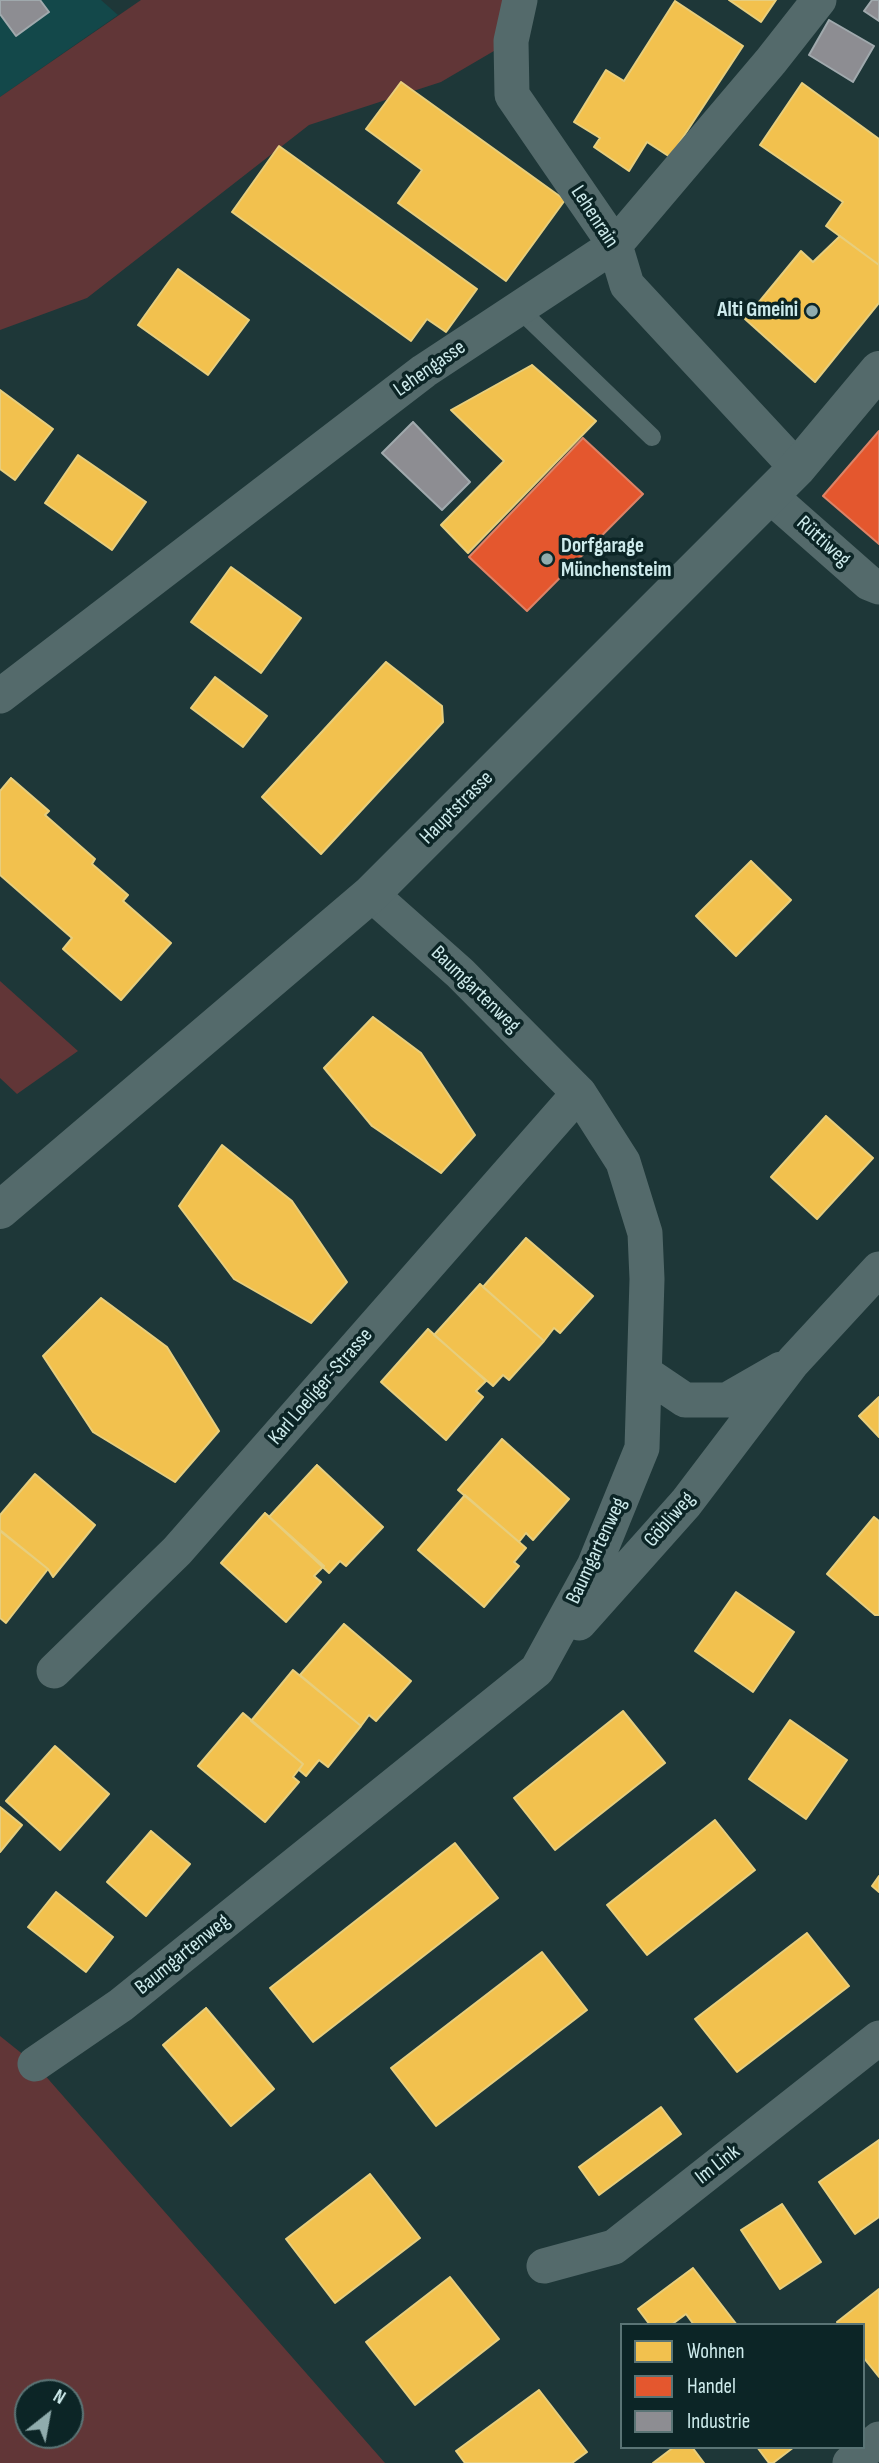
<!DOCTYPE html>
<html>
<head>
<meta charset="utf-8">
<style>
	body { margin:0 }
	#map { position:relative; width:879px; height:2463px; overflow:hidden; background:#1e3738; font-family:"Sofia Sans Condensed",sans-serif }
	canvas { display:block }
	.legend { position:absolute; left:620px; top:2323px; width:245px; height:126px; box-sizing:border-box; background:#0c2526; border:2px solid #5a7475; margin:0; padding:9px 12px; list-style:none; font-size:21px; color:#ceebec }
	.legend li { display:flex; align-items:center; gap:14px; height:35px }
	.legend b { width:35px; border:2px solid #5a7475 }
	.north { position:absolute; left:14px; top:2379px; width:70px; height:70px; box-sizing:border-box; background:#0c2526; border:2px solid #5a7475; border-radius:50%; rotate:31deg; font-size:19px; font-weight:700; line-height:28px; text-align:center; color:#ceebec }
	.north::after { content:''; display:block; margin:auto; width:24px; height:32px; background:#90acad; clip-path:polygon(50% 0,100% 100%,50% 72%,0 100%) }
</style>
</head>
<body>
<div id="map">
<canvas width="879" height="2463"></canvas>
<ul class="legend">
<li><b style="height:19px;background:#f2c14e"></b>Wohnen</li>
<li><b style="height:19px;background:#e4572e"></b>Handel</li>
<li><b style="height:19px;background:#8d8d92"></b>Industrie</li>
</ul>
<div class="north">N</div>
</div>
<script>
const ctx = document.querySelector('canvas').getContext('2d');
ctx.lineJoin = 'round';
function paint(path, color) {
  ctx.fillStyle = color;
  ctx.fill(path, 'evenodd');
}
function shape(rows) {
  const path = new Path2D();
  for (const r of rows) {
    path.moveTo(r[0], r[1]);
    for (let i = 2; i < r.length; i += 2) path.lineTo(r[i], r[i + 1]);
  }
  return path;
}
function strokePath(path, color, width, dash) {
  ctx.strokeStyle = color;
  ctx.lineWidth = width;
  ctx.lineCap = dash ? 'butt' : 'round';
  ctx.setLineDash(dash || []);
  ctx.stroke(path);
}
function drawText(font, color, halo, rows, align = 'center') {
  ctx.font = font + ' "Sofia Sans Condensed",sans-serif';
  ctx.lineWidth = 7;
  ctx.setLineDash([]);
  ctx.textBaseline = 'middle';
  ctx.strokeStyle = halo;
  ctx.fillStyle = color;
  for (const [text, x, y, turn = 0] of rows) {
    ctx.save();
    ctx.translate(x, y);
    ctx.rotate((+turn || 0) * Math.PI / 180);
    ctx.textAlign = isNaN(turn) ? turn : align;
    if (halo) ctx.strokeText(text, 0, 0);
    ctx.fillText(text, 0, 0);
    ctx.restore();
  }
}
paint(shape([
	[0,0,101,0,118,15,0,97]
]), '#13484a');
paint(shape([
	[141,0,520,0,511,41,441,82,309,125,87,298,0,330,0,97],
	[0,981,78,1051,17,1094,0,1078],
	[0,2036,35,2064,385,2463,0,2463],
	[28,2393,70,2393,70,2435,28,2435]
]), '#613637');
const homes = shape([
	[729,0,776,0,761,22,729,0],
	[675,1,743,46,670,157,647,142,629,171,594,147,600,138,574,122,606,70,624,81,675,1],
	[401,82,565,200,506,281,398,203,422,170,366,129,401,82],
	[802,83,879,139,879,265,826,226,843,202,760,145,802,83],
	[279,146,477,289,446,332,427,319,411,341,232,212,279,146],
	[840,236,879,265,879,303,815,382,745,319,801,251,813,262,840,236],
	[178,269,249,320,208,375,138,325,178,269],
	[532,365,596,421,468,553,441,525,504,461,451,410,532,365],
	[0,390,53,429,15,480,0,469,0,390],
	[78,455,146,502,112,550,45,503,78,455],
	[231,567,301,618,261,673,191,622,231,567],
	[386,662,442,706,443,722,321,854,262,797,386,662],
	[215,677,267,716,243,747,191,708,215,677],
	[11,778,49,811,45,815,95,859,92,864,128,895,123,901,171,943,121,1000,63,949,72,938,0,875,0,791,11,778],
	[751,861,791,900,736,956,696,916,751,861],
	[373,1017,421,1053,475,1135,441,1173,372,1126,324,1068,373,1017],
	[826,1116,873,1158,817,1219,771,1177,826,1116],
	[222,1145,292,1201,347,1282,311,1323,234,1279,179,1206,222,1145],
	[526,1238,593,1296,560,1333,554,1328,544,1341,483,1287,526,1238],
	[480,1284,544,1341,509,1380,503,1375,493,1386,434,1335,480,1284],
	[101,1298,167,1347,219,1431,175,1482,93,1432,43,1356,101,1298],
	[428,1329,486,1381,476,1391,483,1397,446,1440,381,1382,428,1329],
	[879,1397,879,1437,859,1416,879,1397],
	[502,1439,569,1499,533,1540,526,1533,519,1542,458,1490,502,1439],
	[317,1465,383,1527,346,1566,340,1561,329,1573,269,1517,317,1465],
	[35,1474,95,1525,53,1577,48,1569,0,1530,0,1515,35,1474],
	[465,1495,526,1548,514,1562,519,1566,484,1607,418,1550,465,1495],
	[265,1513,324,1566,314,1576,321,1582,286,1622,221,1563,265,1513],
	[874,1517,879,1521,879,1615,875,1615,827,1574,874,1517],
	[0,1531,48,1569,6,1623,0,1618,0,1531],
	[736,1592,794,1632,753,1692,695,1651,736,1592],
	[344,1624,411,1681,376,1721,369,1715,361,1726,300,1675,344,1624],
	[293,1670,361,1726,328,1767,319,1760,306,1776,299,1770,303,1764,251,1721,293,1670],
	[623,1711,665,1763,555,1850,514,1798,623,1711],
	[243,1713,303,1764,293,1777,299,1782,265,1822,198,1766,243,1713],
	[790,1720,847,1760,806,1819,749,1779,790,1720],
	[55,1746,109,1794,60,1850,6,1801,55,1746],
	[0,1807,22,1825,0,1852,0,1807],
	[715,1820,755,1870,647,1955,607,1905,715,1820],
	[151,1831,190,1864,146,1916,107,1882,151,1831],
	[455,1843,498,1898,313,2042,270,1988,455,1843],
	[879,1876,879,1892,872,1886,879,1876],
	[56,1892,113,1937,86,1972,28,1927,56,1892],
	[807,1933,849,1986,737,2072,695,2019,807,1933],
	[542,1952,587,2010,436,2126,391,2068,542,1952],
	[206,2008,274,2089,231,2126,163,2045,206,2008],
	[661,2107,681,2134,599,2195,579,2167,661,2107],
	[879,2140,879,2217,855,2234,819,2182,879,2140],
	[370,2174,420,2238,335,2303,286,2239,370,2174],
	[782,2204,821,2262,780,2289,741,2230,782,2204],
	[693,2268,737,2325,694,2325,686,2314,671,2325,650,2325,638,2309,693,2268],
	[450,2277,499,2339,415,2405,366,2342,450,2277],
	[879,2289,879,2377,863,2357,863,2325,838,2325,837,2322,879,2289],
	[539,2390,587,2452,572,2463,465,2463,456,2451,539,2390],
	[674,2447,692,2447,704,2463,653,2463,674,2447],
	[757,2447,794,2447,773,2463,769,2463,757,2447]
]);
paint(homes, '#f2c14e');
strokePath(homes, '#e7ce7d', 2);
const shops = shape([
	[879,431,879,544,823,496,879,431],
	[583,438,643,494,527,611,469,557,583,438]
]);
paint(shops, '#e4572e');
strokePath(shops, '#dd8367', 2);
const industry = shape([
	[0,0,40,0,49,12,16,36,0,14,0,0],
	[872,0,879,0,879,21,864,11,872,0],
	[829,20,874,46,853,82,809,55,829,20],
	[413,422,470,482,442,510,382,453,413,422]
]);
paint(industry, '#8d8d92');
strokePath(industry, '#a0a9ad', 2);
strokePath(shape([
	[519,309,652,437]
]), '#546a6b', 18);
strokePath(shape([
	[520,0,511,41,512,95,615,245,627,285,797,468],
	[769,495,869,583,879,587],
	[0,696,424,371,615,245,771,61,819,0],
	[645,1373,685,1400,727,1400,781,1369],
	[579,1623,686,1503,793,1362,879,1269],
	[54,1671,177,1551,579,1093],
	[35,2064,121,2005,537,1670,594,1566,642,1448,647,1279,645,1233,623,1162,579,1093,460,973,371,894],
	[544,2266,614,2247,879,2038],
	[850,2463,879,2439]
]), '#546a6b', 35);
strokePath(shape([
	[0,1210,371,894,797,468,879,370]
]), '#546a6b', 38);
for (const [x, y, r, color] of [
	[812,311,7,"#90acad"],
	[547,559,7,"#90acad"]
]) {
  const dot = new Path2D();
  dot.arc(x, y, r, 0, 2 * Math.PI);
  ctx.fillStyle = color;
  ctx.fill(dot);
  strokePath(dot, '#0c2526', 2.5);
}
drawText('21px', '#ceebec', '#0c2526', [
	["Lehenrain",594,217,57],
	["Lehengasse",430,369,-35],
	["Rüttiweg",823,542,42],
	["Hauptstrasse",457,808,-45],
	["Baumgartenweg",475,990,44],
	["Karl Loeliger-Strasse",321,1387,-49],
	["Göbliweg",670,1520,-49],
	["Baumgartenweg",597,1551,-65],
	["Baumgartenweg",183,1955,-39],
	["Im Link",718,2165,-38]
]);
drawText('bold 21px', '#ceebec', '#0c2526', [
	["Alti Gmeini",798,311],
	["Dorfgarage",561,547,"left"],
	["Münchensteim",561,571,"left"]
], 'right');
</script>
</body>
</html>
